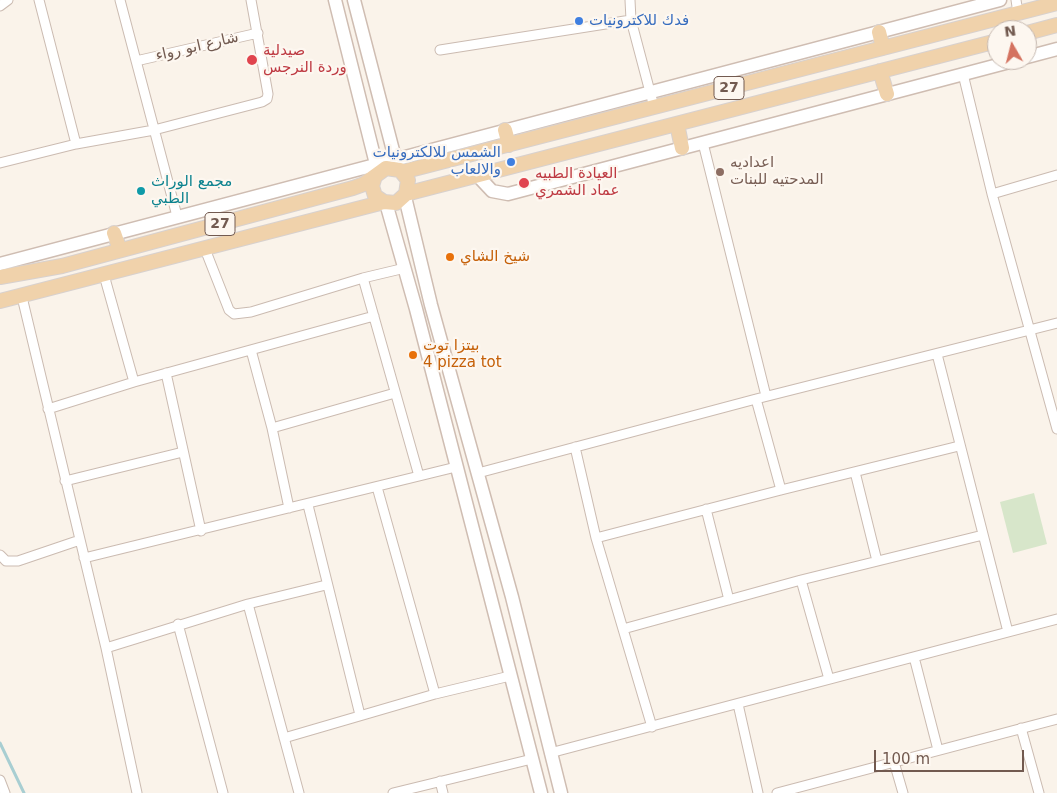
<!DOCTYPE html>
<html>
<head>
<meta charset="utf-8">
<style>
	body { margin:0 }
	#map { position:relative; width:1057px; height:793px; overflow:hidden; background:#faf3ea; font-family:"DejaVu Sans",sans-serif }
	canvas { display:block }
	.north { position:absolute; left:987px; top:20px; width:50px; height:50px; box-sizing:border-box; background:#fdf7f0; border:1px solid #c5b8b0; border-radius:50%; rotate:352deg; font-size:14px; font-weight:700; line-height:20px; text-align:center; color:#725a50 }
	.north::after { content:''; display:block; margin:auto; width:18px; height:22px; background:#d4725f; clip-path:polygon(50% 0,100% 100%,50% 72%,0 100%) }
	.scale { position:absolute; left:874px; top:750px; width:150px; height:22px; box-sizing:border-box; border:2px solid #725a50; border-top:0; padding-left:6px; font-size:15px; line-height:18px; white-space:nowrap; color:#725a50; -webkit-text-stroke:4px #fdf7f0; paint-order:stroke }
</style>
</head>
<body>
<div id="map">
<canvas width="1057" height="793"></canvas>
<div class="north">N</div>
<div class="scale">100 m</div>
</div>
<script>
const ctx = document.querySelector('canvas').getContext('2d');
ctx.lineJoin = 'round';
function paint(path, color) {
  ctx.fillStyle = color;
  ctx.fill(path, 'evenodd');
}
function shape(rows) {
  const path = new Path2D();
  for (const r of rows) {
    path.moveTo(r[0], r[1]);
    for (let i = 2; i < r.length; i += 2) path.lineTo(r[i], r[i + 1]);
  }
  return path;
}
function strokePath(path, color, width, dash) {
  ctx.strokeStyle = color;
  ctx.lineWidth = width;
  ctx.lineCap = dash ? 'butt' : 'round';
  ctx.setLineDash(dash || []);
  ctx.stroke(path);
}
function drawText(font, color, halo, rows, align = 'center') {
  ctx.font = font + ' "DejaVu Sans","Noto Naskh Arabic",sans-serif';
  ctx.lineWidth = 4.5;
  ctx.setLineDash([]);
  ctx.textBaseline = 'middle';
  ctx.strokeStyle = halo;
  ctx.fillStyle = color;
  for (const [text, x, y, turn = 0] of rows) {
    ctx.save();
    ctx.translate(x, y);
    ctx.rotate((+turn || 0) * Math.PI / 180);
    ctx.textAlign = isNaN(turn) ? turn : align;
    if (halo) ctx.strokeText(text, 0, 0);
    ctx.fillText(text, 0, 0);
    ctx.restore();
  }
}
paint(shape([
	[1034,493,1047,544,1013,553,1000,502]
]), '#d7e6ca');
strokePath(shape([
	[0,743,24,793]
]), '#a8ced2', 3);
const street = shape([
	[39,0,76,144],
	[120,0,177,216],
	[630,0,631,20,654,107],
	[1016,0,1018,13],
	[0,6,8,0],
	[440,50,631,20],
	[136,61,258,33],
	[963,74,992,194,1057,429],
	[703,143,766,396],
	[0,163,76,144,154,130,262,102,267,99,268,94,251,0],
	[992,194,1057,175],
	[205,249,229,310,234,314,251,312,363,278,405,268],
	[104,275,134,382],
	[363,278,419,476],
	[22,297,106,648,137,793],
	[251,350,272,428,289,508],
	[937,354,1008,632],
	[166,373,201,531],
	[756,399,781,490],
	[48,409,134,382,374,316],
	[272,428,395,393],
	[575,447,596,538,652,727],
	[855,472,877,561],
	[478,473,756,399,1057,323],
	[65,481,183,452],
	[377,487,435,694],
	[308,505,360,715],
	[706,509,729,600],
	[596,538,781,490,959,446],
	[0,555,6,561,18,561,80,540],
	[84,558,456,467],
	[801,580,829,679],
	[248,604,299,793],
	[178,624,223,793],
	[623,629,801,580,983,535],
	[106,648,248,604,326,585],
	[914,657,938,750],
	[738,704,758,793],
	[1021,728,1039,793],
	[284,738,435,694,510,676],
	[550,753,1057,619],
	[894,762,903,793],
	[0,780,5,793],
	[440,781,443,793],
	[393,793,532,759],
	[777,793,1057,719]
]);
const secondary = shape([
	[335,0,378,172],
	[354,0,397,166],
	[1027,57,1057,49],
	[477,175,492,191,508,194,1017,60],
	[405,197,431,305,512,597,561,793],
	[386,203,416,309,541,793],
	[0,264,1000,0]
]);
const primary = shape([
	[879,32,883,48],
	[1027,33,1057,25],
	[880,71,887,94],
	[677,124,682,148],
	[505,130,509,145],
	[402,172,1057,3],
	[406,194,408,180,400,170,386,168,375,176,372,186,375,196,384,202,396,203,406,194,417,191,997,41],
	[114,233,120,250],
	[0,277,62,266,353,188,364,184,375,176],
	[0,301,384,202]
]);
strokePath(street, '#cbbbb1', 11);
strokePath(secondary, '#cfbdb2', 15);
strokePath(primary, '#d8d1ce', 16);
strokePath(street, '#fff', 9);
strokePath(secondary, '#fff', 12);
strokePath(primary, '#f0d2ab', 14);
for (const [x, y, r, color] of [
	[579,21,5,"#3f7fe0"],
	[252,60,6,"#e0444e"],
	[511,162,5,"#3f7fe0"],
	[720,172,5,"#8d6e63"],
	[524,183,6,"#e0444e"],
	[141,191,5,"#0f9aa8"],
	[450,257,5,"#e8710a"],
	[413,355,5,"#e8710a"]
]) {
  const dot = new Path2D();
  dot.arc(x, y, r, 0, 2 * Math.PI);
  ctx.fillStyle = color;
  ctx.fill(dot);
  strokePath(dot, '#fdf7f0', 2);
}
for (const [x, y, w] of [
	[729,88,30],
	[220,224,30]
]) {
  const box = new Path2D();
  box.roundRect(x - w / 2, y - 11.5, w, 23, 4);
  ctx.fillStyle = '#fdf7f0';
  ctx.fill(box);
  strokePath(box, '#725a50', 1);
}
drawText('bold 14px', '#725a50', null, [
	["27",729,88],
	["27",220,224]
]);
drawText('15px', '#366cbe', '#fdf7f0', [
	["فدك للاكترونيات",589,21],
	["الشمس للالكترونيات",501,153,"right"],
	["والالعاب",501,170,"right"]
], 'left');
drawText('15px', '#725a50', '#fdf7f0', [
	["شارع ابو رواء",197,47,-13]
]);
drawText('15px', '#be3a42', '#fdf7f0', [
	["صيدلية",263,51],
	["وردة النرجس",263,68],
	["العيادة الطبيه",535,174],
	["عماد الشمري",535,191]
], 'left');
drawText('15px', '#785e54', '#fdf7f0', [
	["اعداديه",730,163],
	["المدحتيه للبنات",730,180]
], 'left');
drawText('15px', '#0d838f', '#fdf7f0', [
	["مجمع الوراث",151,182],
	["الطبي",151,199]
], 'left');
drawText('15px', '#c56008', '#fdf7f0', [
	["شيخ الشاي",460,257],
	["بيتزا توت",423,346],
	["4 pizza tot",423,363]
], 'left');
</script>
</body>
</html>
